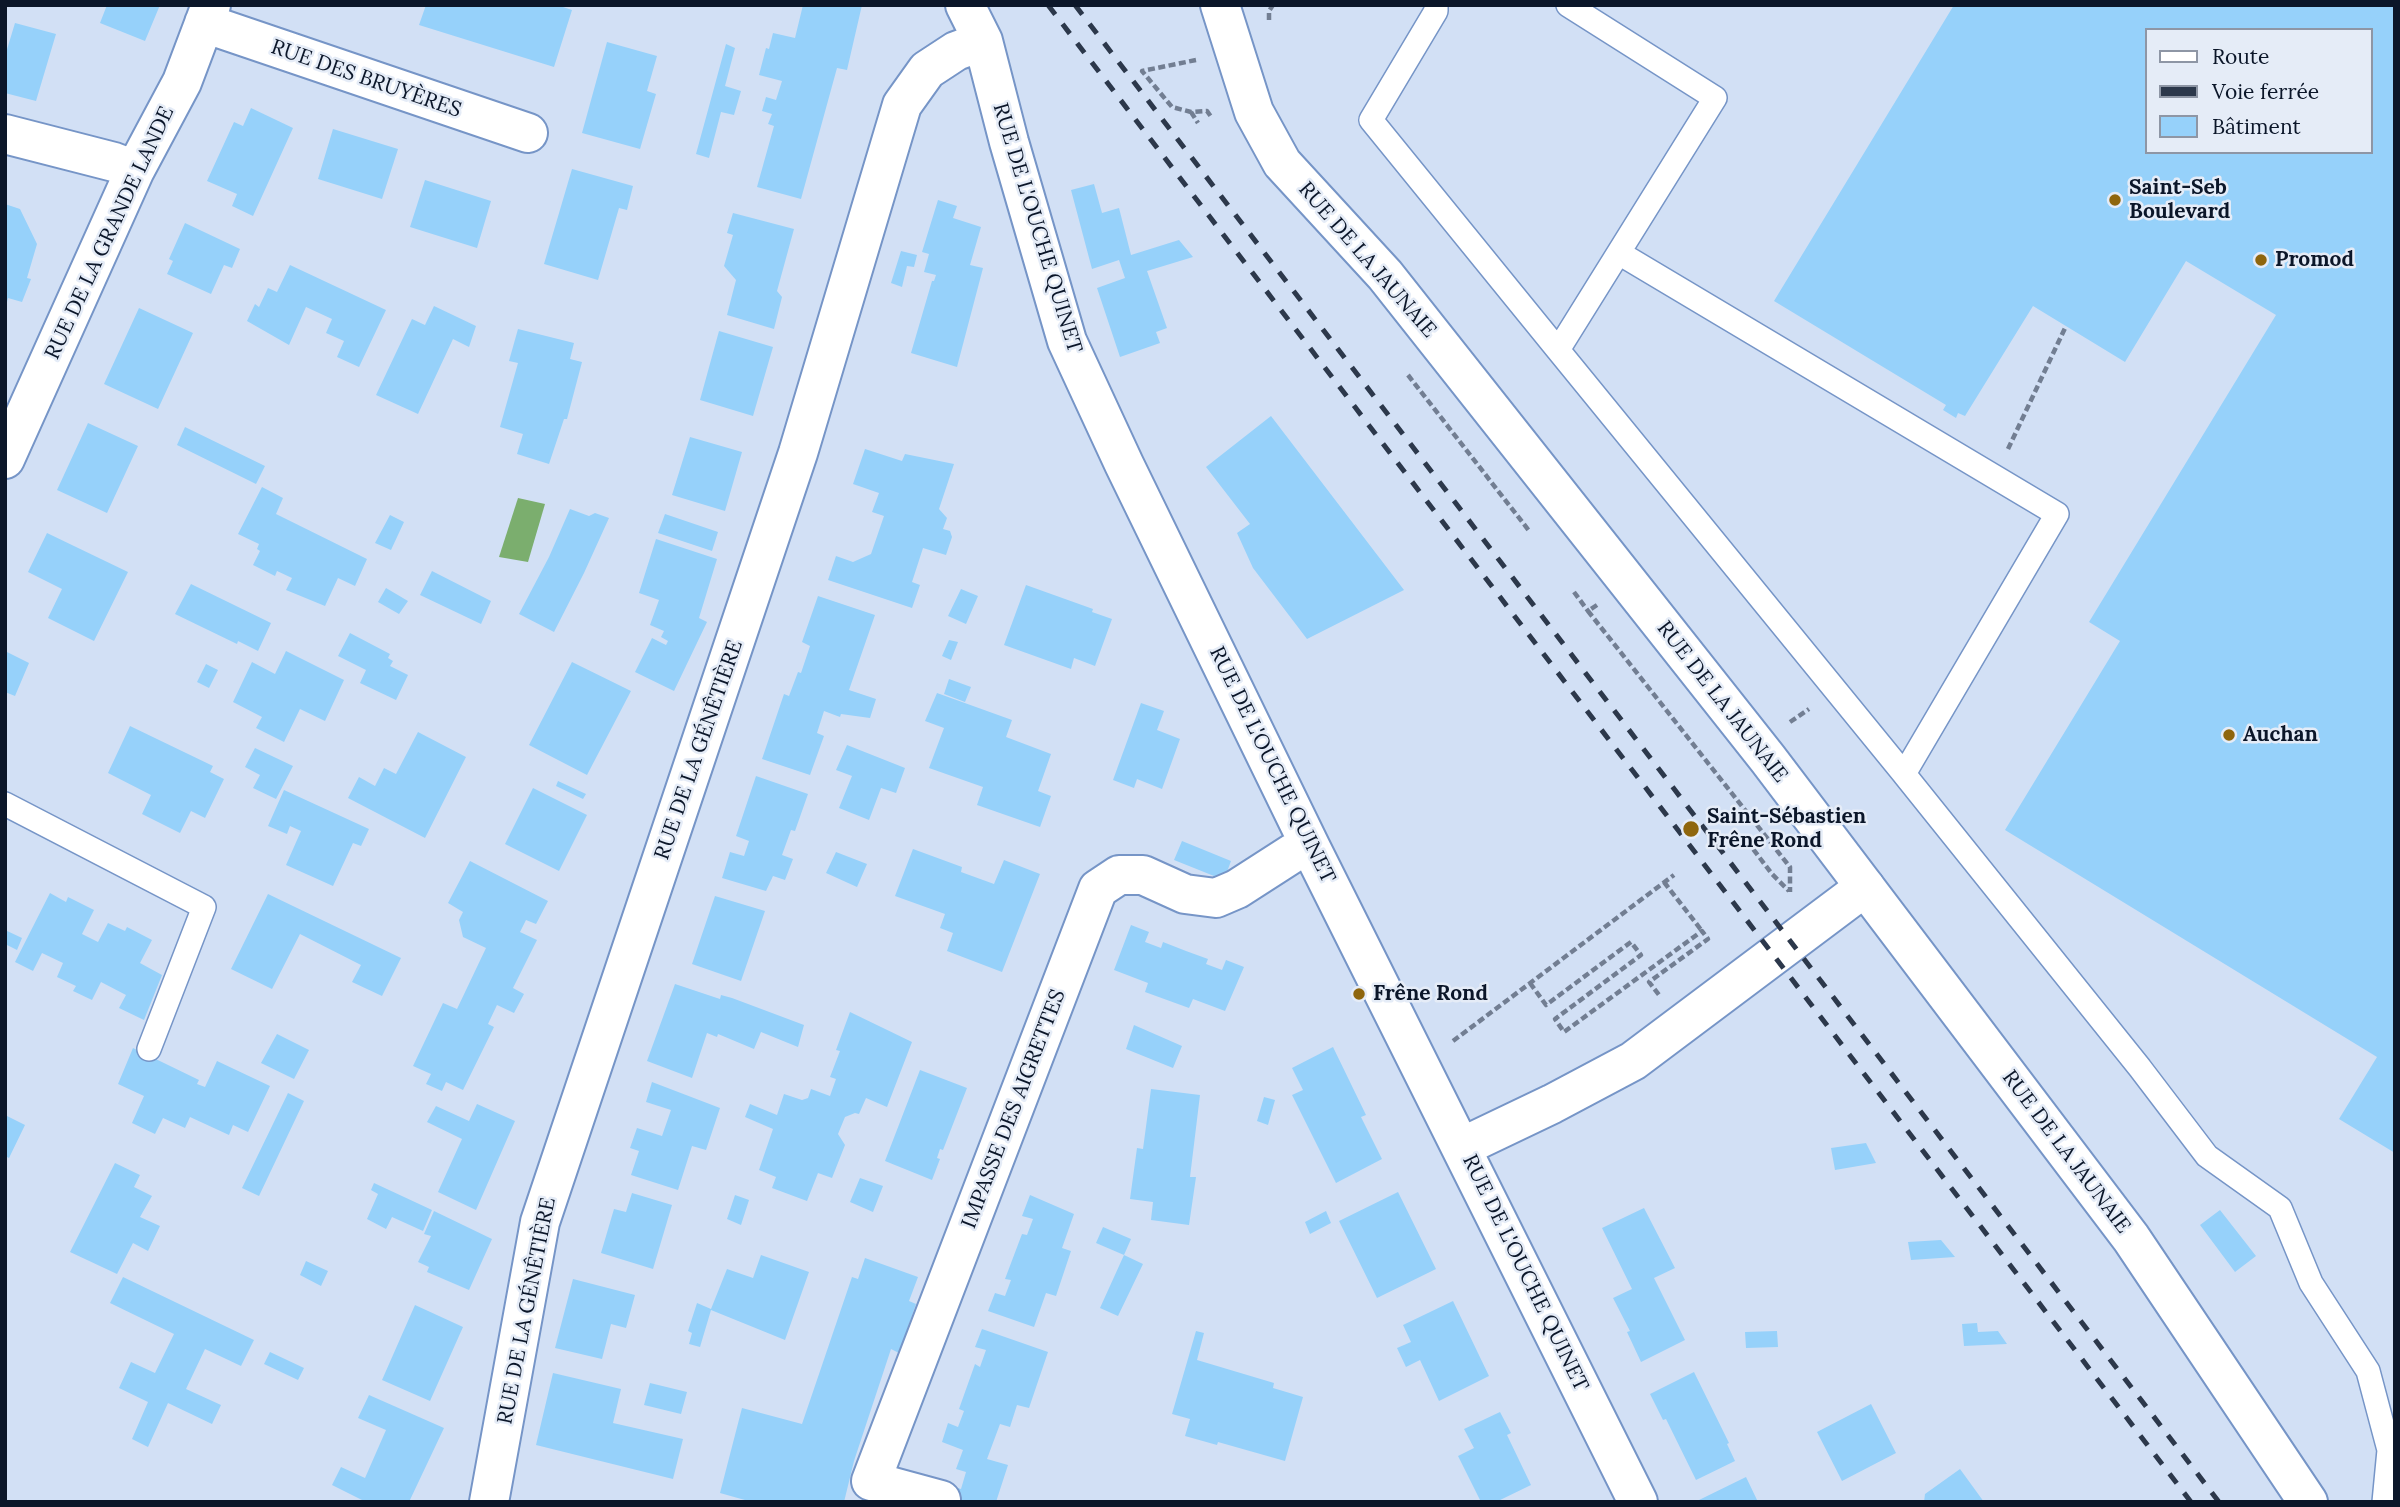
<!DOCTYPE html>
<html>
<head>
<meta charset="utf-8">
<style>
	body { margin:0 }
	#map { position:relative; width:2400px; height:1507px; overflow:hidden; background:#d2e0f5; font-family:Lora,serif }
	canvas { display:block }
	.frame { position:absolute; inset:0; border:7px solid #0b1629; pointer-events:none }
	.legend { position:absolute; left:2145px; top:28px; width:228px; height:126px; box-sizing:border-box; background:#e5ecf7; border:2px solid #8e96a5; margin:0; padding:9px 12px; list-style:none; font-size:21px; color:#0b1629 }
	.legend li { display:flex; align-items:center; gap:14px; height:35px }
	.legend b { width:35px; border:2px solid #8e96a5 }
</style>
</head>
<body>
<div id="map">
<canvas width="2400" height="1507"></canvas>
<div class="frame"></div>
<ul class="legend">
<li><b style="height:9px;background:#fff"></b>Route</li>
<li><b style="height:9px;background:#2c384b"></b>Voie ferrée</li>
<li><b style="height:19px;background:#96d1fa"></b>Bâtiment</li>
</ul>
</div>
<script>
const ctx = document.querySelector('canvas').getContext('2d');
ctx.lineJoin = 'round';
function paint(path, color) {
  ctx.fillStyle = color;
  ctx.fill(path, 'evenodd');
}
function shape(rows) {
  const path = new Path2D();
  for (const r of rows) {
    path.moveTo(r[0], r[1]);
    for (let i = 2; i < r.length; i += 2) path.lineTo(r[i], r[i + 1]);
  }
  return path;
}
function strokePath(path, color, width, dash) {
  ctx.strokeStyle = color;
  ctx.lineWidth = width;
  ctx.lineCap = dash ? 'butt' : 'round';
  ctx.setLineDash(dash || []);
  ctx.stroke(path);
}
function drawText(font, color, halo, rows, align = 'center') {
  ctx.font = font + ' Lora,serif';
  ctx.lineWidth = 5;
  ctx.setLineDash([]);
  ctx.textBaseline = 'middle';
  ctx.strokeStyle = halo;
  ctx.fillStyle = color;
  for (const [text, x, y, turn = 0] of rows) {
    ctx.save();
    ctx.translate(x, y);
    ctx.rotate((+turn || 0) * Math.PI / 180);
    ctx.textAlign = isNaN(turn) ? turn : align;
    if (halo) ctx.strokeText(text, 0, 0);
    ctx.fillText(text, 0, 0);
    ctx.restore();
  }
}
paint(shape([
	[518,498,545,504,528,562,499,557]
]), '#7bae6e');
paint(shape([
	[107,5,160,5,145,41,100,23],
	[426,5,557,5,572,10,554,67,419,25],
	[803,5,862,5,847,70,837,68,801,199,757,187,774,126,768,124,772,114,762,111,766,97,776,100,782,81,759,75,766,48,769,49,773,33,795,38],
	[1954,5,2395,5,2395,1153,2339,1119,2377,1057,2005,830,2120,641,2089,622,2276,315,2186,261,2125,362,2033,306,1965,416,1958,413,1956,418,1943,410,1946,405,1774,301],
	[2146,30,2370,30,2370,152,2146,152],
	[15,23,56,34,36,101,5,93,5,56],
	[607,42,657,56,647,91,656,94,640,149,582,133],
	[726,44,735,48,725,86,741,91,734,115,721,112,709,158,696,154],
	[251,108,293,128,253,216,232,206,237,194,207,181,234,122,243,126],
	[333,129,398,149,382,199,318,179],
	[572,169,633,186,627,210,619,208,598,280,544,264],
	[425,180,491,201,477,248,410,227],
	[1094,184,1102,213,1119,208,1131,255,1179,240,1193,257,1147,271,1167,328,1156,332,1160,343,1120,357,1097,288,1125,278,1119,260,1092,269,1071,190],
	[938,200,957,206,953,218,981,227,970,265,983,268,957,367,911,353,932,281,934,281,936,275,924,272,929,254,922,252],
	[5,204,20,209,37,244,27,278,31,279,22,302,8,298,6,306],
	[733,213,794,229,777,291,782,297,774,329,727,315,736,280,724,266,733,235,727,233],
	[185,223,240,249,232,268,224,265,211,294,167,274,173,261,169,259],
	[901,251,917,255,914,267,907,266,902,287,891,283],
	[290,265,386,310,359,367,337,357,344,341,326,333,332,319,306,307,289,345,247,321,255,304,259,307,268,288,277,292],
	[434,306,476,326,469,347,453,339,418,414,376,395,412,319,425,325],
	[139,308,193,333,158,409,104,384],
	[518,329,574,343,570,359,582,362,567,419,564,419,549,464,517,454,523,434,500,427,518,363,509,361],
	[719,331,773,347,753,416,700,400],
	[1271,416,1404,590,1307,639,1253,568,1237,533,1250,524,1206,467],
	[88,423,138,446,107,513,57,490],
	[185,427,265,466,256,484,177,445],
	[690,437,742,452,725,511,672,495],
	[865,449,902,461,905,454,954,464,939,509,947,518,943,529,950,531,952,537,946,555,923,548,912,582,920,585,912,608,828,580,836,556,853,562,871,554,884,516,872,512,879,493,853,484],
	[262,487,283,498,276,514,367,559,355,586,338,578,325,606,286,590,292,578,277,571,275,576,253,565,260,551,257,549,259,544,238,534],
	[570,509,589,516,595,513,609,518,584,573,554,632,519,614,549,557],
	[665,514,718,532,712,551,658,533],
	[390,515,404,522,391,550,375,543],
	[47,533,128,572,94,641,48,618,62,589,28,572],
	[656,539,717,559,699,618,707,622,674,691,635,672,652,638,666,645,668,641,661,637,664,631,650,625,659,600,639,593],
	[432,571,491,601,481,624,420,595],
	[191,584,271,623,258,651,238,641,237,644,175,614],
	[1026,585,1093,609,1092,612,1112,619,1095,666,1074,658,1071,669,1004,645],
	[386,588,408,601,399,614,378,602],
	[961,589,978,596,966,624,948,616],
	[818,596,875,615,849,690,876,699,870,718,841,714,840,717,824,711,817,733,824,736,810,775,762,759,784,694,789,696,798,672,801,673,810,646,802,642],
	[350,633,390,654,388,658,393,661,390,666,408,675,396,700,360,683,366,670,338,656],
	[949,640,958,642,951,660,942,656],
	[5,651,29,663,15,696,5,692],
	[286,651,344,680,325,721,300,709,284,742,256,728,262,717,233,702,252,662,275,674],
	[572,662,631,691,587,775,529,745],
	[206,664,218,670,209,688,197,682],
	[949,679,971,687,965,702,944,694],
	[937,693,1012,720,1006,737,1051,754,1038,791,1051,796,1040,827,977,805,983,787,929,768,944,728,925,721],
	[1141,703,1164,711,1157,730,1180,739,1162,789,1137,779,1134,788,1113,780],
	[130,726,213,766,210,772,224,779,205,818,191,811,180,833,142,814,151,795,108,773],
	[418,732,466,757,425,838,348,798,359,777,375,786,384,768,396,774],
	[847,745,905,768,896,793,881,788,869,820,839,808,852,776,836,770],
	[255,748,293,766,276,799,253,788,260,775,245,767],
	[756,776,808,794,795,831,791,830,782,855,793,859,785,880,773,876,766,891,722,878,730,852,744,856,749,841,736,836],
	[558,781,586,794,583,799,556,786],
	[533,788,587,815,559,871,505,844],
	[284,790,369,829,361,846,353,843,333,886,286,865,301,831,290,826,287,834,268,826],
	[1182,841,1231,861,1224,880,1174,860],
	[913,849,962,867,961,872,994,884,1004,860,1040,874,1002,972,947,951,953,933,940,928,945,914,895,896],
	[836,852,867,864,857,887,826,873],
	[470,861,548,901,536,924,526,920,520,932,537,940,513,988,524,994,514,1013,497,1005,488,1024,494,1027,463,1090,446,1082,442,1091,426,1084,431,1074,413,1066,443,1003,457,1009,486,948,463,937,459,920,463,912,448,903],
	[50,893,66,902,68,897,94,910,82,934,98,942,108,923,125,931,127,927,152,940,140,963,162,975,144,1020,119,1008,126,995,101,982,92,1000,73,991,76,986,57,977,63,963,42,953,33,971,15,962],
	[268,894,401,958,382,996,352,982,361,965,300,934,272,989,231,969],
	[715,896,765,911,741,981,692,964],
	[1131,925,1149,932,1145,942,1161,948,1163,942,1186,951,1208,959,1206,964,1222,970,1226,960,1244,967,1225,1011,1193,999,1189,1008,1145,992,1148,983,1114,970],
	[5,930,22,938,17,950,5,944],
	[675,984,720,999,721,995,732,998,804,1025,798,1047,761,1032,754,1049,718,1034,717,1037,707,1033,692,1078,647,1061],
	[850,1012,912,1042,887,1107,866,1098,859,1114,855,1113,845,1117,838,1134,845,1145,832,1178,818,1173,807,1201,772,1188,776,1177,759,1170,773,1129,745,1117,750,1104,777,1115,784,1094,802,1100,808,1098,811,1089,830,1096,836,1079,830,1077,840,1051,836,1050],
	[1134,1025,1182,1046,1173,1068,1126,1049],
	[277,1034,309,1050,294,1079,261,1063],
	[1333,1047,1366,1115,1361,1117,1382,1159,1336,1183,1292,1095,1303,1090,1292,1068],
	[133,1048,199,1080,197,1084,205,1087,217,1061,270,1086,248,1132,233,1125,229,1135,190,1117,185,1128,163,1118,155,1134,132,1123,144,1096,118,1084],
	[920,1070,967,1088,943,1150,940,1149,937,1158,940,1159,932,1180,885,1161],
	[652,1082,720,1108,706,1150,692,1146,678,1190,631,1175,639,1151,630,1148,637,1128,662,1136,671,1110,646,1102],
	[1151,1089,1200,1095,1190,1177,1196,1177,1189,1225,1151,1220,1153,1202,1130,1199,1137,1148,1143,1149],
	[288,1093,304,1101,259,1196,242,1188],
	[1264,1097,1275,1100,1268,1125,1257,1121],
	[477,1104,515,1121,476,1210,438,1192,462,1139,427,1122,436,1106,469,1121],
	[5,1115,25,1125,9,1158,5,1156],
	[1866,1143,1876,1163,1835,1170,1831,1148],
	[115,1163,140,1175,134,1187,152,1196,140,1217,160,1226,148,1251,133,1243,117,1274,70,1252],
	[860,1178,883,1186,873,1212,850,1202],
	[374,1183,432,1210,423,1231,392,1217,386,1229,367,1219,378,1194,371,1190],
	[1398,1192,1436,1269,1377,1298,1339,1221],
	[632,1193,672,1205,653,1269,601,1253,614,1209,626,1212],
	[735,1195,749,1200,741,1225,727,1219],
	[1030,1195,1074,1214,1062,1248,1071,1251,1056,1296,1046,1293,1034,1327,988,1311,995,1293,1005,1296,1011,1280,1005,1279,1022,1234,1027,1235,1033,1219,1022,1216],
	[1644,1208,1675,1268,1654,1278,1685,1340,1641,1362,1627,1332,1630,1331,1613,1298,1632,1289,1602,1228],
	[2220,1210,2256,1256,2235,1272,2200,1225],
	[434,1211,492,1239,469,1290,427,1272,429,1267,418,1262,431,1236,424,1234],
	[1326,1211,1331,1223,1310,1234,1305,1222],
	[1103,1227,1131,1239,1124,1255,1143,1264,1118,1316,1100,1308,1124,1255,1096,1243],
	[1941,1240,1955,1257,1911,1260,1908,1242],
	[761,1255,809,1272,785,1340,711,1310,700,1347,689,1344,692,1333,688,1331,697,1303,711,1309,727,1269,753,1278],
	[865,1258,918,1277,909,1301,916,1304,899,1353,891,1349,854,1461,844,1502,752,1502,720,1493,742,1408,802,1424,852,1277,858,1279],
	[306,1261,328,1271,321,1286,300,1275],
	[123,1277,254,1340,241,1366,205,1349,186,1389,221,1405,212,1424,168,1403,148,1447,132,1439,148,1402,119,1388,131,1362,155,1373,174,1334,110,1303],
	[573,1279,635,1295,626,1328,611,1324,602,1359,555,1348],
	[1453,1301,1489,1376,1439,1401,1420,1360,1406,1367,1397,1348,1411,1342,1403,1325],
	[415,1305,463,1327,430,1401,382,1380],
	[1977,1323,1978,1332,1998,1331,2007,1344,1964,1346,1962,1324],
	[982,1329,1048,1352,1029,1408,1017,1405,1010,1427,1000,1424,987,1459,1008,1465,996,1502,950,1502,955,1487,961,1489,966,1472,956,1469,963,1450,942,1442,948,1423,958,1427,964,1411,959,1409,975,1364,980,1367,986,1350,975,1347],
	[1196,1331,1204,1333,1197,1360,1274,1383,1273,1388,1303,1397,1285,1461,1218,1442,1217,1445,1185,1436,1190,1419,1172,1414],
	[1777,1331,1778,1347,1746,1348,1745,1332],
	[270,1352,304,1368,298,1380,264,1364],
	[1694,1372,1729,1443,1727,1444,1735,1461,1696,1480,1666,1419,1663,1420,1650,1394],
	[553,1373,621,1389,613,1423,683,1439,673,1479,536,1445],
	[650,1383,687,1392,681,1414,644,1405],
	[369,1395,444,1428,409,1502,366,1502,332,1485,341,1467,365,1478,386,1430,358,1418],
	[1871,1404,1896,1453,1842,1481,1817,1432],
	[1500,1412,1511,1433,1507,1435,1531,1485,1496,1502,1481,1502,1458,1456,1474,1448,1464,1429],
	[1960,1469,1984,1502,1924,1502,1925,1494],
	[1746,1477,1758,1502,1700,1502,1699,1500]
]), '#96d1fa');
const service = shape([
	[1436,5,1436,11,1371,120,1558,350],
	[1568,5,1715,98,1558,350,1904,774,2057,514,1619,253],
	[1904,774,2140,1068,2207,1156,2280,1208,2311,1283,2368,1371,2389,1450,2384,1502],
	[5,804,204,907,149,1049]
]);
const minor = shape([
	[965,5,983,41,1009,142,1067,341,1124,464,1311,848,1638,1502],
	[204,23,528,133],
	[5,134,114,162,135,170],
	[5,459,135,170,182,82,211,5],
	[1462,1147,1552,1104,1633,1061,1865,887],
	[941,1500,871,1481,1098,889,1119,875,1143,875,1185,894,1216,898,1237,889,1293,853,1311,848],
	[489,1502,540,1222,798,453,902,105,927,70,956,51,983,41]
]);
const secondary = shape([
	[1220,5,1254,112,1282,163,1385,275,1768,759,2131,1238,2308,1502]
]);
strokePath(service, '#7695c7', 26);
strokePath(minor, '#7695c7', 42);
strokePath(secondary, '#7695c7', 42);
strokePath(shape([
	[1269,20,1269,11,1273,5],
	[1196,60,1142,71,1172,107,1191,112,1207,111,1212,118],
	[1191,112,1198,123],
	[1408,375,1530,532],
	[2008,449,2066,326],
	[1574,592,1588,611],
	[1597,605,1588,611,1790,867,1790,892],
	[1790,722,1809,709],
	[1747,841,1772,874,1789,891],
	[1664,882,1702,931],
	[1530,983,1546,1005,1631,942,1641,955,1555,1019,1564,1032,1702,931,1708,939,1649,982,1659,995],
	[1453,1041,1674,875]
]), '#727e92', 4.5, [7, 3.5]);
strokePath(service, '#fff', 23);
strokePath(minor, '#fff', 38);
strokePath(secondary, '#fff', 38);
strokePath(shape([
	[1048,5,2191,1502],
	[1075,5,2219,1502]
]), '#2c384b', 5, [12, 12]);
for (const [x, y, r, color] of [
	[2115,200,7,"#8f660d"],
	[2261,260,7,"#8f660d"],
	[2229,735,7,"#8f660d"],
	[1691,829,9,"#8f660d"],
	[1359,994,7,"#8f660d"]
]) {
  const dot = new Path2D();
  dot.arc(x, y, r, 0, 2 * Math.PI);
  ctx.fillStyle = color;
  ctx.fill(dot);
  strokePath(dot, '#e5ecf7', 2.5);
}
drawText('21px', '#0b1629', '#e5ecf7', [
	["RUE DES BRUYÈRES",366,79,19],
	["RUE DE L'OUCHE QUINET",1037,228,73],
	["RUE DE LA GRANDE LANDE",110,233,-65],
	["RUE DE LA JAUNAIE",1367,260,49],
	["RUE DE LA JAUNAIE",1722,702,52],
	["RUE DE LA GÉNÊTIÈRE",699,750,-71],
	["RUE DE L'OUCHE QUINET",1272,765,64],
	["IMPASSE DES AIGRETTES",1014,1109,-69],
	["RUE DE LA JAUNAIE",2066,1152,53],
	["RUE DE L'OUCHE QUINET",1525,1273,64],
	["RUE DE LA GÉNÊTIÈRE",527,1311,-79]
]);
drawText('bold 21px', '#0b1629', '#e5ecf7', [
	["Saint-Seb",2129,188],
	["Boulevard",2129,212],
	["Promod",2275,260],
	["Auchan",2243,735],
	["Saint-Sébastien",1707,817],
	["Frêne Rond",1707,841],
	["Frêne Rond",1373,994]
], 'left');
</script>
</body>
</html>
